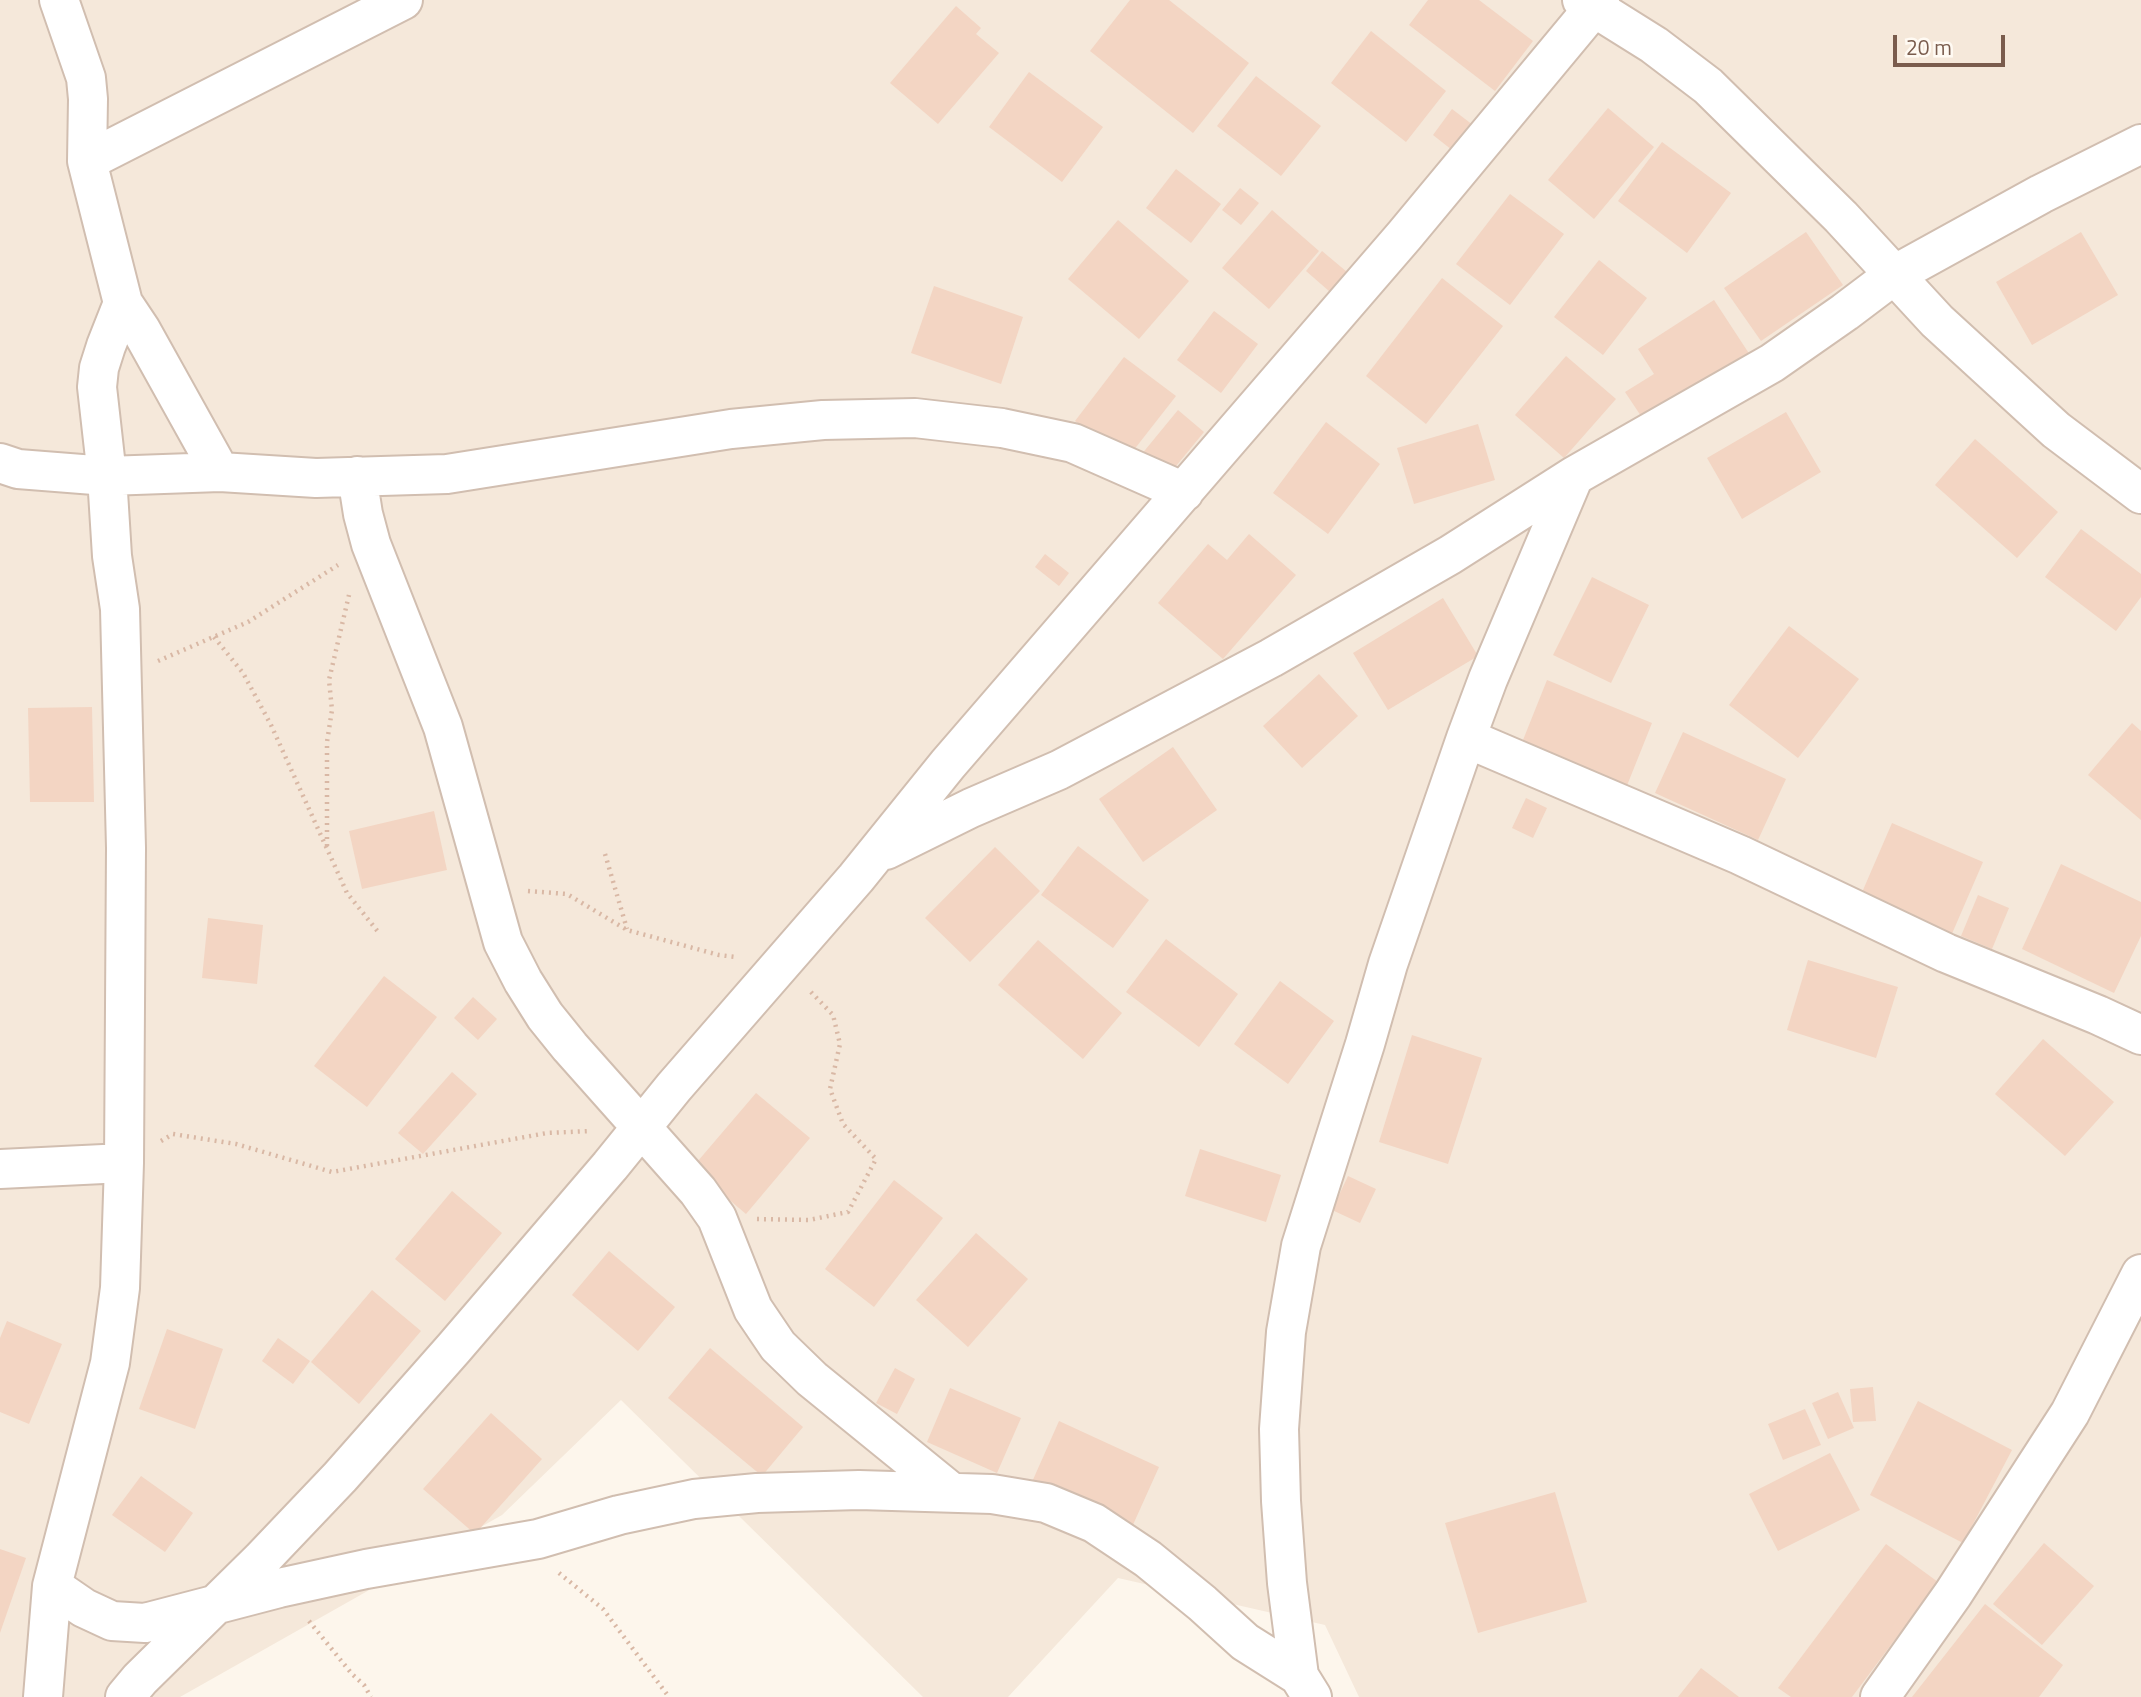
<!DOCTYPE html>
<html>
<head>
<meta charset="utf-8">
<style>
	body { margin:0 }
	#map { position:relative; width:2141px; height:1697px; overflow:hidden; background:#fdf6ec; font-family:"Titillium Web",sans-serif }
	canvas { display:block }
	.scale { position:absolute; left:1893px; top:35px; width:112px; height:32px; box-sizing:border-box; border:4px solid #7a5c4d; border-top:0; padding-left:9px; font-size:21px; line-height:24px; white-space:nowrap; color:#7a5c4d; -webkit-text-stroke:5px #fffaf3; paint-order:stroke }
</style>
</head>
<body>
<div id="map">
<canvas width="2141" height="1697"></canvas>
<div class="scale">20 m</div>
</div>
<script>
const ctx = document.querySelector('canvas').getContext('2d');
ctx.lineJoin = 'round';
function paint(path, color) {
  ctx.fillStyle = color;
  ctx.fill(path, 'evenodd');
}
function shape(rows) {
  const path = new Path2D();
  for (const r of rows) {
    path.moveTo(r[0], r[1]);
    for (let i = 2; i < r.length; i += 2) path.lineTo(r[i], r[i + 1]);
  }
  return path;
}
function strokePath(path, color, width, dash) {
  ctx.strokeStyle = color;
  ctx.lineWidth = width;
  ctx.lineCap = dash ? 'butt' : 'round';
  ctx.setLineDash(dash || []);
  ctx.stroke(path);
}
paint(shape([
	[0,0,2141,0,2141,1697,1359,1697,1325,1625,1118,1578,1008,1697,923,1697,621,1400,502,1515,180,1697,0,1697]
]), '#f5e8da');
paint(shape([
	[1130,0,1169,0,1249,63,1193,133,1090,51],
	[1428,0,1479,0,1533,41,1495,91,1409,25],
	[956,6,981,28,976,34,999,53,938,124,890,83],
	[1371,31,1446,91,1406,142,1331,83],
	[1029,72,1103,127,1062,182,989,127],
	[1256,76,1321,126,1281,176,1217,126],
	[1608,108,1654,147,1594,219,1548,180],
	[1452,109,1486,135,1466,161,1433,135],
	[1662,142,1731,193,1687,253,1618,201],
	[1176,169,1221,204,1191,243,1146,208],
	[1240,188,1259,203,1241,225,1222,210],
	[1510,194,1564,234,1510,305,1456,264],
	[1272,210,1319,251,1269,309,1222,268],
	[1118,220,1189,281,1139,339,1068,279],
	[1806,232,1843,285,1761,341,1724,288],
	[2081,232,2118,295,2032,345,1996,282],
	[1322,251,1353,277,1337,298,1306,271],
	[1599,260,1647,298,1603,355,1554,317],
	[1442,278,1503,326,1426,424,1366,376],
	[934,286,1023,317,1001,384,911,353],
	[1714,300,1750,355,1645,422,1625,392,1654,374,1638,349],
	[1214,311,1258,344,1221,393,1177,360],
	[1566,356,1616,399,1564,458,1515,415],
	[1124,357,1176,396,1126,460,1075,421],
	[1178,410,1204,432,1167,477,1141,455],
	[1786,412,1821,472,1742,519,1707,458],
	[1326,422,1380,464,1328,534,1273,493],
	[1478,424,1495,480,1414,504,1397,448],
	[1975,439,2058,512,2017,558,1935,485],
	[2081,529,2141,574,2141,597,2116,631,2045,577],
	[1249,534,1296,575,1223,659,1158,603,1208,544,1227,560],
	[1045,554,1069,573,1059,586,1035,567],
	[1592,577,1649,605,1611,683,1553,655],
	[1443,598,1478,656,1388,710,1353,653],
	[1789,626,1859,679,1798,758,1729,705],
	[1319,674,1358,716,1302,768,1263,726],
	[1547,680,1652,723,1626,788,1521,745],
	[92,707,94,802,30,802,28,708],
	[2132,723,2141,731,2141,820,2088,775],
	[1683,732,1786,779,1758,840,1655,793],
	[1173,747,1217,810,1143,862,1099,799],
	[1526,798,1547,808,1533,838,1512,828],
	[434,811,447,870,362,889,349,831],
	[1892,823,1983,862,1951,936,1860,897],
	[1078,846,1149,900,1113,948,1041,895],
	[995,847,1040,891,970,962,925,918],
	[2061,864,2141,902,2141,936,2114,993,2022,949],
	[1978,895,2009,908,1992,949,1961,936],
	[208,918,263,925,257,984,202,978],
	[1166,939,1238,994,1199,1047,1126,992],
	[1038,940,1122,1013,1083,1059,998,985],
	[1808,960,1898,987,1876,1058,1787,1030],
	[384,976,437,1017,367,1107,314,1066],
	[1280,981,1334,1021,1288,1084,1234,1044],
	[473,997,497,1019,478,1040,454,1018],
	[1412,1035,1482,1058,1448,1164,1379,1142],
	[2043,1039,2114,1102,2065,1156,1995,1094],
	[452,1072,477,1094,423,1154,398,1133],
	[756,1093,810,1138,746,1214,692,1168],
	[1200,1149,1281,1175,1266,1222,1185,1196],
	[1348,1176,1376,1189,1360,1223,1332,1210],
	[894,1180,943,1218,874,1307,825,1269],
	[452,1191,502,1233,445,1301,395,1259],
	[976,1233,1028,1279,968,1347,916,1300],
	[609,1251,675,1307,638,1351,572,1295],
	[372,1290,421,1331,359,1404,311,1362],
	[7,1321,62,1344,29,1424,0,1412,0,1338],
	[167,1329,223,1349,195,1429,139,1409],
	[278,1338,310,1361,293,1384,262,1361],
	[710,1348,803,1427,762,1476,668,1398],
	[895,1368,915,1379,897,1414,876,1403],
	[1873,1387,1876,1421,1853,1422,1850,1389],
	[950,1388,1021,1418,997,1473,927,1442],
	[1838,1392,1854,1428,1828,1439,1812,1403],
	[1918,1401,2012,1450,1963,1543,1870,1495],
	[1805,1409,1821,1445,1783,1460,1768,1424],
	[491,1413,542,1459,475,1534,423,1489],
	[1059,1421,1159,1467,1132,1527,1032,1482],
	[1830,1453,1860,1510,1778,1551,1749,1494],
	[141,1476,193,1513,165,1552,112,1515],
	[1555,1492,1587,1602,1478,1633,1445,1523],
	[2044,1543,2094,1586,2042,1645,1993,1604],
	[1886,1544,1938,1582,1852,1697,1791,1697,1778,1688],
	[0,1549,26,1558,0,1633],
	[1985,1604,2063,1665,2039,1697,1912,1697],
	[1701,1668,1739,1697,1678,1697]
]), '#f3d5c3');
const minor = shape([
	[59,0,86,78,88,99,87,161,123,303,141,330,220,472],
	[1582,0,1654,45,1708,86,1841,217,1937,321,2056,430,2141,494],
	[87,161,403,0],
	[0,463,18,469,107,476,220,472,316,478,447,474,731,429,823,420,915,418,1002,428,1073,443,1184,492],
	[357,476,363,514,371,544,443,727,503,942,523,981,545,1016,570,1047,698,1191,717,1218,753,1309,778,1346,812,1379,951,1492],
	[1466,738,1740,855,1946,953,2098,1015,2141,1035],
	[886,850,971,808,1059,770,1271,658,1450,555,1574,476,1772,363,1845,312,1894,275,2041,194,2141,144],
	[0,1169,124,1163],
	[52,1586,84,1608,112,1621,145,1623,279,1588,366,1569,538,1539,619,1515,694,1499,757,1493,859,1490,992,1494,1046,1503,1094,1523,1148,1559,1202,1603,1245,1642,1299,1676,1312,1697],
	[1299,1676,1287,1583,1281,1501,1279,1429,1286,1332,1301,1246,1365,1044,1388,964,1466,738,1488,679,1574,476],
	[43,1697,52,1586,110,1363,120,1288,124,1163,126,848,120,609,112,556,107,476,97,387,99,368,106,346,123,303],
	[125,1697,140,1679,261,1560,340,1477,454,1348,610,1166,674,1087,856,878,948,764,1404,236,1600,0],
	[1880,1697,1953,1594,2070,1413,2141,1274]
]);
strokePath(minor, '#d1beb0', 42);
strokePath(shape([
	[214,637,243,673,271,725,347,893,379,933],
	[158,661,248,622,338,565],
	[327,846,327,742,332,710,329,680,349,595],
	[605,854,627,929],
	[528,891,567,894,627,930,719,955,736,957],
	[161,1141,173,1134,236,1144,332,1172,547,1133,590,1131],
	[757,1219,809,1220,848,1212,876,1159,843,1124,830,1089,840,1044,833,1015,809,990],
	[559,1573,603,1609,669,1697],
	[309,1621,352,1674,364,1685,371,1697]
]), '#d9b8a5', 4.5, [2, 5]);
strokePath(minor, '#fff', 38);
</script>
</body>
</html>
